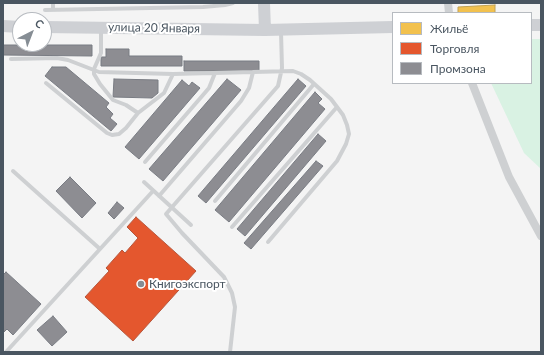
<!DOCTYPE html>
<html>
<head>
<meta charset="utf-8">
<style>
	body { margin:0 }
	#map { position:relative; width:544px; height:355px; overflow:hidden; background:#f4f4f4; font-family:Lato,sans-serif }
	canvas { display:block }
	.frame { position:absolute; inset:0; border:4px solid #4a5661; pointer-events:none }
	.legend { position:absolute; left:392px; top:12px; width:140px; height:72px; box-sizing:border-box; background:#fff; border:1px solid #b7bbc0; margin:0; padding:5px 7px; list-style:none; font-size:12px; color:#4a5661 }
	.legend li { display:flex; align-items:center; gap:8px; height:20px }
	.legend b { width:20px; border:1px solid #b7bbc0 }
	.north { position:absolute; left:12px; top:12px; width:40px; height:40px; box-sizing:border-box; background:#fff; border:1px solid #b7bbc0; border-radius:50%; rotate:42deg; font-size:11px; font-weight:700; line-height:16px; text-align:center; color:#4a5661 }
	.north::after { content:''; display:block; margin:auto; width:14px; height:18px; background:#868d94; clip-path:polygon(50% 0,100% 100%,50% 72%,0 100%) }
</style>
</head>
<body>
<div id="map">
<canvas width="544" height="355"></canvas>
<div class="frame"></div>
<ul class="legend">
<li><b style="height:11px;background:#f2c14e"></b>Жильё</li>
<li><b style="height:11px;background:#e4572e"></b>Торговля</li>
<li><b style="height:11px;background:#8d8d92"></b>Промзона</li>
</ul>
<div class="north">С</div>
</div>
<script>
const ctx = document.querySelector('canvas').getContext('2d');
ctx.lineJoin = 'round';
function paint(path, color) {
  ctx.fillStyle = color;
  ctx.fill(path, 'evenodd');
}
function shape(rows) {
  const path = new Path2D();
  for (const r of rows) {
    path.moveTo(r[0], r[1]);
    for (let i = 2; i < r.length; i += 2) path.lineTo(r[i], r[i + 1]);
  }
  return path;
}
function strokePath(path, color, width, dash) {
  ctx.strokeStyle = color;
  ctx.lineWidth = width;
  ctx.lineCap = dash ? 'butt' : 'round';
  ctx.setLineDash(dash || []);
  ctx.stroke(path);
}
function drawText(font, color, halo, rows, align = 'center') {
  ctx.font = font + ' Lato,sans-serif';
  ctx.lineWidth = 4;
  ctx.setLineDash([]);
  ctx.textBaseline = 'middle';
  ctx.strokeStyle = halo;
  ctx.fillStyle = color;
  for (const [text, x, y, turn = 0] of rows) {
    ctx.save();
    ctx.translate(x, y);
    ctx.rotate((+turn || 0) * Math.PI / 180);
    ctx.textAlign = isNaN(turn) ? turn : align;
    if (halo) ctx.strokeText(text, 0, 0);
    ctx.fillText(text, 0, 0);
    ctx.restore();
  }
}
paint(shape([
	[531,39,541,39,541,169,524,153,491,83,531,83]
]), '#d9f2e3');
const homes = shape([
	[495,5,495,13,458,13,458,7,495,5]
]);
paint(homes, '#f2c14e');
strokePath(homes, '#c0a154', 1);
const shops = shape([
	[136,217,196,271,133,341,85,297,109,271,106,268,122,250,125,253,138,238,127,227,136,217]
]);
paint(shops, '#e4572e');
strokePath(shops, '#b6573d', 1);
const industry = shape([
	[3,45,92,45,92,56,3,55,3,45],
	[106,49,129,49,129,56,182,56,182,66,101,66,101,57,106,57,106,49],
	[184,61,259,61,259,71,184,71,184,61],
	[52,67,66,67,109,103,106,107,113,114,110,118,117,124,111,131,45,76,52,67],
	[114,79,158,80,158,93,152,98,113,97,114,79],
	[227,79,241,90,163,181,149,169,227,79],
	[298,79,306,86,206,203,198,196,298,79],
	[182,80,189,86,192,82,200,88,139,159,125,147,182,80],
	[315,92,322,99,318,103,325,109,229,222,215,210,315,92],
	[318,134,326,141,245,236,237,229,318,134],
	[316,161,323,166,251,249,244,243,316,161],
	[70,177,96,203,82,218,56,191,70,177],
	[117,202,124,208,114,219,108,213,117,202],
	[6,272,41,304,13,335,7,329,3,333,3,275,6,272],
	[53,316,67,332,52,346,37,330,53,316]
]);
paint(industry, '#8d8d92');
strokePath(industry, '#797c83', 1);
strokePath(shape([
	[53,3,53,10],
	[45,10,203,7,225,5,233,3],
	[101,30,101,53,94,69,94,74,100,84,113,100,126,105,138,113],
	[11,59,57,58,68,60,99,72,173,74,293,71,301,74,310,80,331,99,343,115,347,125,349,134,346,144,337,161,268,242],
	[46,83,107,133,112,135,119,134,126,128,138,113,164,93,173,74],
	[145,162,203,95,209,88,215,73],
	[13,171,100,249],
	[144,182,191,225],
	[159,196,241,101,249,88,253,72],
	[215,201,314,84],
	[232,227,337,107],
	[6,352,153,191],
	[230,352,235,307,232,293,224,277,182,233,166,214,278,86,282,68,281,32]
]), '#ced0d2', 4);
strokePath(shape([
	[448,3,449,13],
	[472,83,509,177,541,236]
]), '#ced0d2', 8);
strokePath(shape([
	[264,3,265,30],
	[531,25,541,25],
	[3,26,20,27],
	[44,27,265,30,393,27]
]), '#ced0d4', 12);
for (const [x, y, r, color] of [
	[141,284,4,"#868d94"]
]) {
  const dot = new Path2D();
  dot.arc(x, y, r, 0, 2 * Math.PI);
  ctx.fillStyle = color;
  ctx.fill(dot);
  strokePath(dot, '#fff', 1.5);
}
drawText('12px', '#4a5661', '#fff', [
	["улица 20 Января",154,28,1]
]);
drawText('12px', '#4a5661', '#fff', [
	["Книгоэкспорт",149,284]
], 'left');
</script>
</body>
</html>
